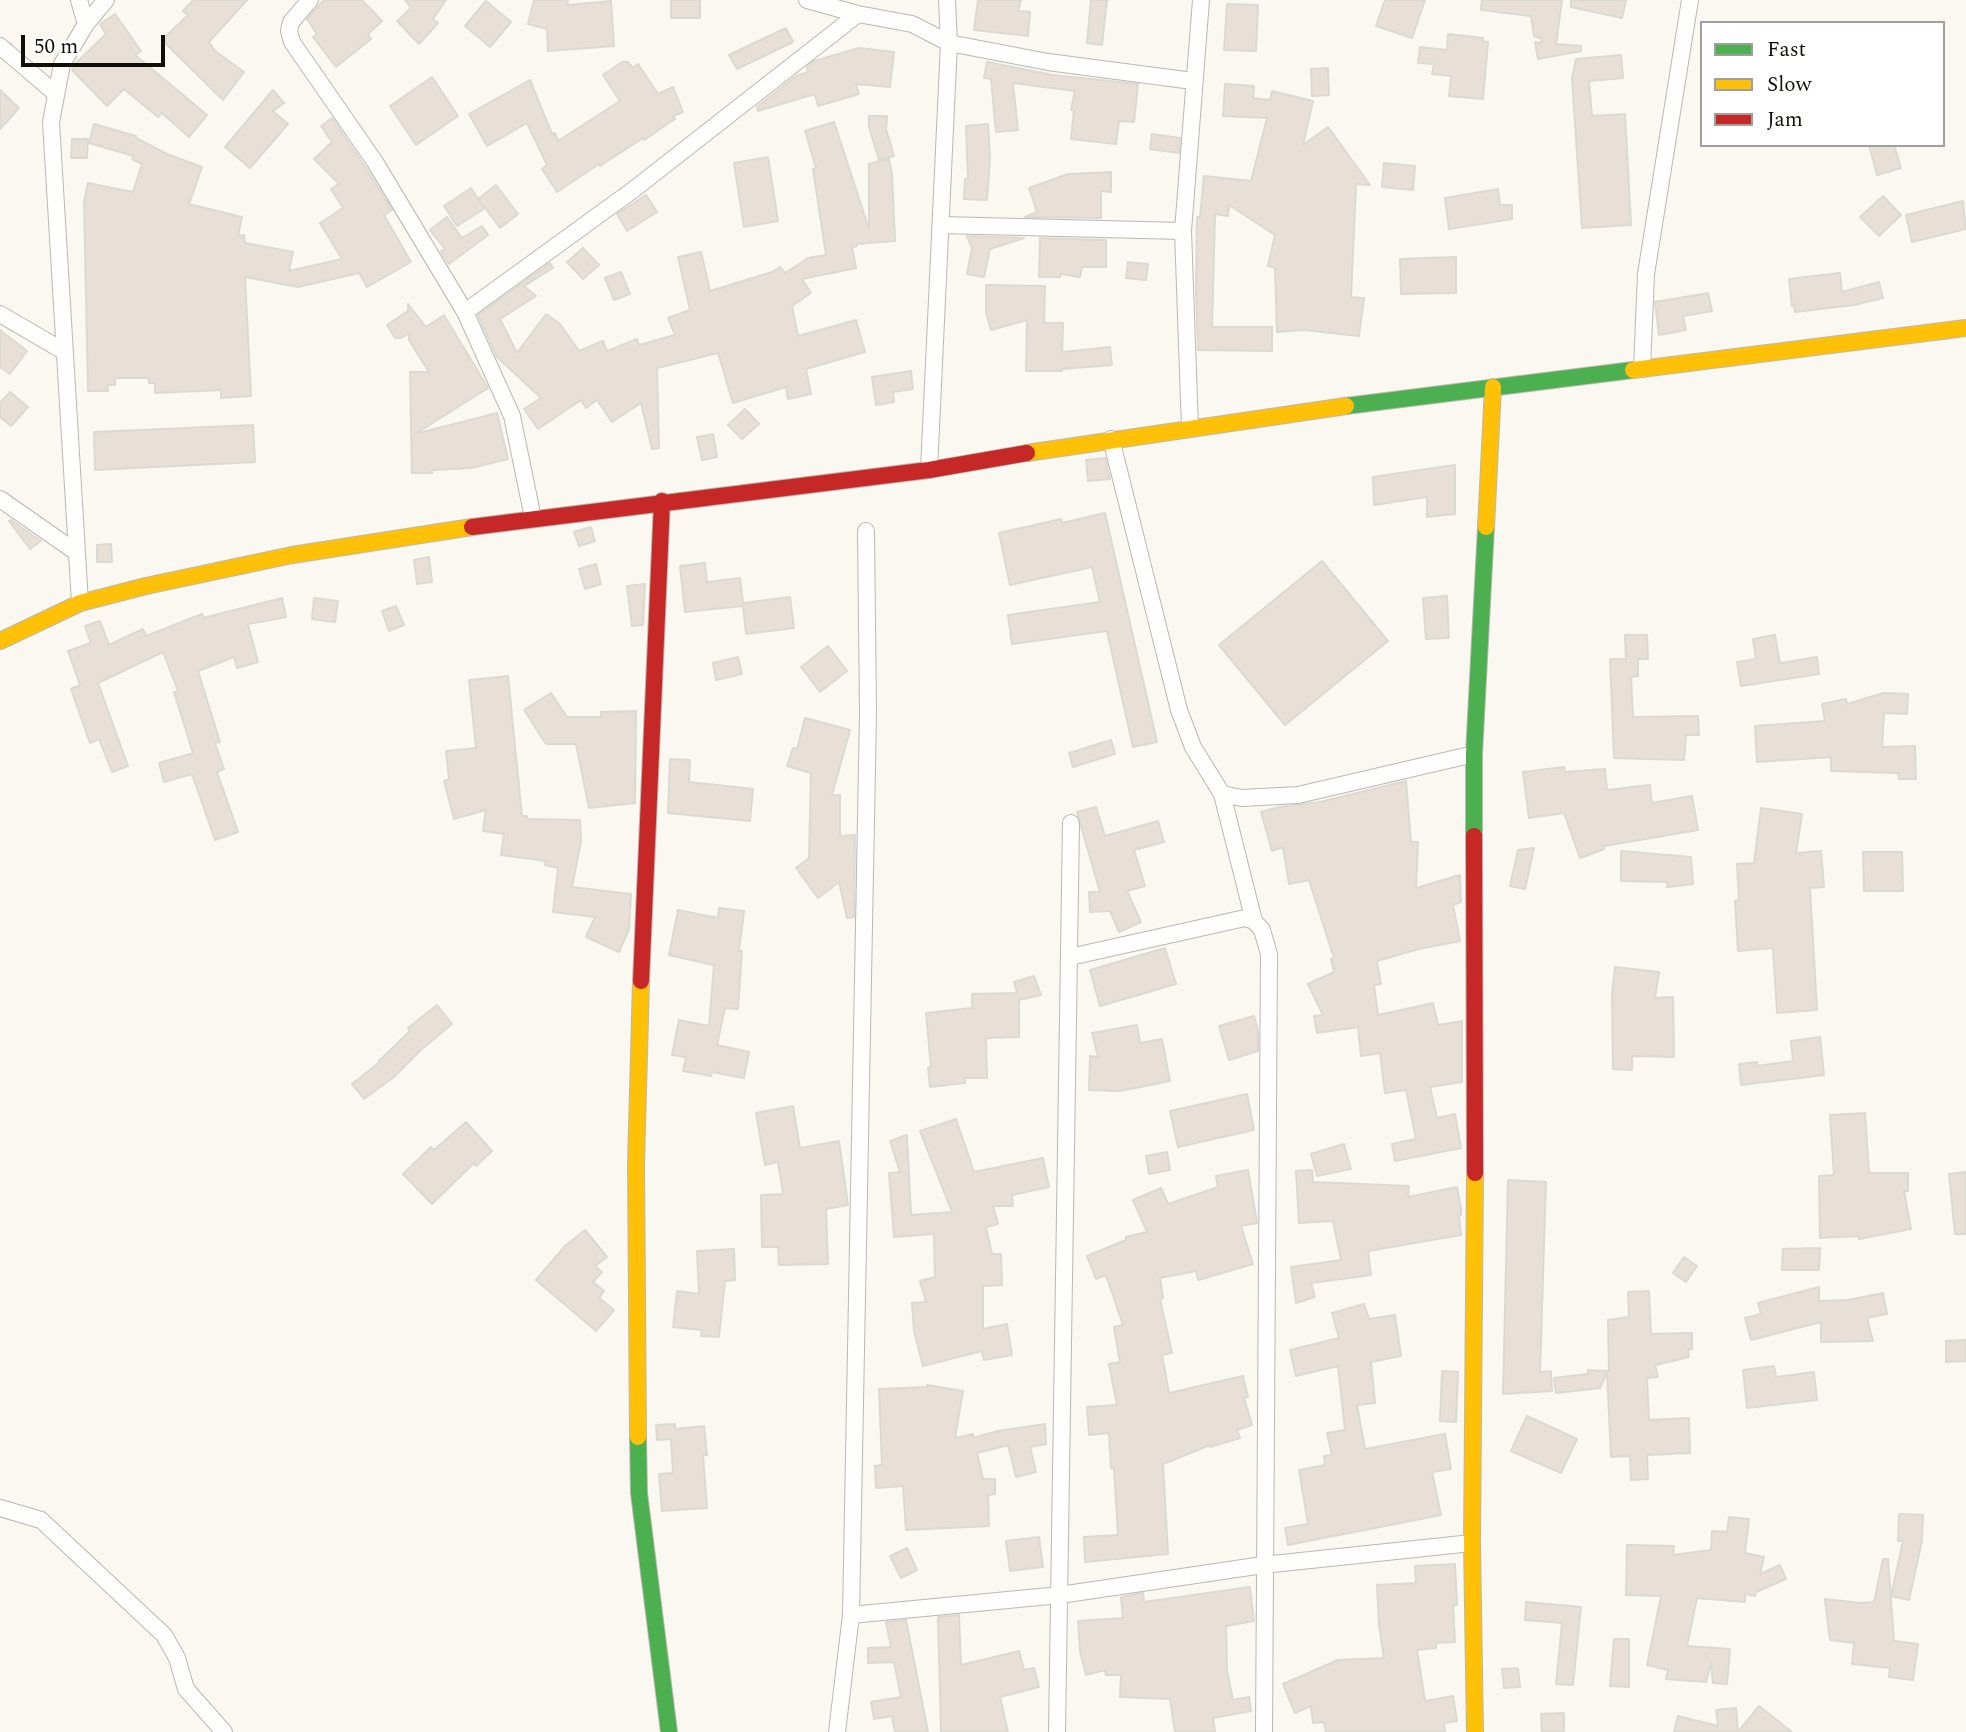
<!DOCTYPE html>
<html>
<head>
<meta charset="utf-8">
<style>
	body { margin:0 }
	#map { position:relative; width:1966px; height:1732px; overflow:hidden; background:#faf8f0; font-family:Spectral,serif }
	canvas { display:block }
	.legend { position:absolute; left:1700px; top:21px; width:245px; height:126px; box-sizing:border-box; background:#fff; border:2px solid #9f9f9d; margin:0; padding:9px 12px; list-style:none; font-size:21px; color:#100f0a }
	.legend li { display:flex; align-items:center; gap:14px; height:35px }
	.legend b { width:35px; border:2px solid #9f9f9d }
	.scale { position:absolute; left:21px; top:35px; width:144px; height:32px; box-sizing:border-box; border:4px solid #100f0a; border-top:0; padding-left:9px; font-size:21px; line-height:24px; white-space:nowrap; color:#100f0a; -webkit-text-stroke:5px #fff; paint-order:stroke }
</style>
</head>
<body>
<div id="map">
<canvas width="1966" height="1732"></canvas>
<ul class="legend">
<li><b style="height:9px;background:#4caf50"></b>Fast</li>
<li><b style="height:9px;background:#ffc107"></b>Slow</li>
<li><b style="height:9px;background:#c62828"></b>Jam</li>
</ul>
<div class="scale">50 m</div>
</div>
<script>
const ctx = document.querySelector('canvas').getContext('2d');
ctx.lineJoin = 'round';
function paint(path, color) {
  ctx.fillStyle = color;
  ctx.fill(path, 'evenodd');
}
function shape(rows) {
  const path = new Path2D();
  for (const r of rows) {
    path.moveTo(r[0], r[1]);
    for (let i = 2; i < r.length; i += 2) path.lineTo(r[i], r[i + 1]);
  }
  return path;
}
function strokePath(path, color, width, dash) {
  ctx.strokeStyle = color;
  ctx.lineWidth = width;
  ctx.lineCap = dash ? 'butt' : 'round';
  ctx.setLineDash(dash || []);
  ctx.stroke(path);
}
const building = shape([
	[193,0,247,0,209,42,215,51,244,72,223,100,162,40,188,15,183,11,193,0],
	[324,0,362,0,382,21,368,34,371,39,336,67,313,37,317,34,307,19,324,0],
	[405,0,446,0,433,19,438,23,419,44,397,21,411,8,405,0],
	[534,0,568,0,567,5,611,1,614,46,548,51,547,29,528,24,534,0],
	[671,0,700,0,700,18,671,18,671,0],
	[978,0,1021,0,1018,11,1030,12,1028,36,974,30,978,0],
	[1091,0,1107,0,1102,45,1087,43,1091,0],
	[1385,0,1425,0,1412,38,1376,26,1385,0],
	[1482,0,1562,0,1556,44,1581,46,1581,51,1538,59,1535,42,1541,43,1542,39,1534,36,1531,16,1481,10,1482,0],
	[1571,0,1626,0,1622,18,1571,7,1571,0],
	[486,1,511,22,490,47,465,26,486,1],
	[1227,4,1258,5,1256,51,1224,50,1227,4],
	[115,14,141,51,135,55,207,115,189,137,162,113,158,117,124,89,107,106,72,70,74,65,106,34,100,24,115,14],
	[786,28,793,42,737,69,729,55,786,28],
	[1448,34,1483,38,1482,41,1488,42,1483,99,1449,96,1451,76,1432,74,1434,64,1418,63,1420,47,1447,50,1448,34],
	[859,48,894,52,890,87,856,84,859,94,818,106,815,94,758,111,757,107,796,76,808,72,807,67,814,61,859,48],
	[1621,55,1623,78,1589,81,1592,116,1625,114,1631,225,1582,228,1572,78,1576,59,1621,55],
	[622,62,628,62,633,68,638,64,658,94,673,87,683,112,673,116,675,119,644,140,643,138,600,166,599,164,557,192,542,169,547,165,527,123,487,146,469,114,530,80,552,134,555,133,558,141,620,101,603,75,622,62],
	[987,62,1053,75,1138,84,1134,122,1119,121,1116,144,1071,139,1074,110,1071,110,1075,91,1013,83,1018,130,996,132,991,79,984,78,987,62],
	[1328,68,1329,95,1312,96,1311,69,1328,68],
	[432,77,458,116,416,145,390,106,432,77],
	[1225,84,1254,86,1253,98,1270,100,1272,91,1313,101,1303,145,1328,127,1370,185,1356,184,1351,297,1364,298,1359,336,1304,330,1277,332,1275,268,1268,266,1275,235,1229,205,1228,216,1215,214,1212,327,1272,327,1272,351,1198,350,1196,288,1197,217,1200,217,1204,176,1251,181,1267,118,1223,116,1225,84],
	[0,90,19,108,0,129,0,90],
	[273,90,284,103,273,111,288,124,250,168,225,147,273,90],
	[869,116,887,116,886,129,894,156,879,160,869,127,869,116],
	[332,118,366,168,392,210,384,215,411,262,367,287,359,273,298,287,245,277,251,396,221,398,221,390,155,393,155,383,149,383,149,378,115,378,115,385,107,385,108,391,88,391,84,202,88,183,133,192,142,164,132,159,134,156,89,143,94,124,136,136,136,138,167,154,202,167,189,204,242,217,238,236,244,235,245,243,293,252,289,271,342,259,320,223,343,208,331,189,339,184,314,159,332,142,321,126,332,118],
	[834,122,869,229,869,164,889,159,892,174,895,241,857,244,857,246,852,247,856,268,802,279,811,293,792,306,798,336,856,320,865,352,806,369,811,394,788,399,786,387,733,403,718,353,657,368,659,448,652,449,641,403,612,422,597,400,586,408,581,400,538,429,524,409,541,398,497,357,478,315,550,263,553,268,524,286,536,296,500,319,517,353,546,314,560,324,579,351,603,341,607,351,637,339,639,345,675,335,668,318,690,310,678,257,701,252,710,291,772,272,780,267,785,273,808,258,826,255,813,169,816,168,805,131,834,122],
	[988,124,990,159,987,200,964,199,965,179,968,179,966,126,988,124],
	[1152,134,1180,138,1179,153,1150,149,1152,134],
	[72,139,88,139,87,158,71,158,72,139],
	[1869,145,1894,145,1901,168,1877,175,1869,145],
	[768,157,778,221,744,227,734,163,768,157],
	[1384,163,1415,166,1413,190,1382,187,1384,163],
	[1111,172,1111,192,1101,191,1101,218,1025,217,1037,212,1029,188,1068,174,1111,172],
	[496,185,518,214,500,228,480,201,485,208,457,226,444,206,471,188,478,199,496,185],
	[1498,189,1500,205,1512,205,1512,219,1449,229,1445,198,1498,189],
	[646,195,657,212,627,231,617,214,646,195],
	[1883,196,1901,215,1879,236,1860,217,1883,196],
	[1963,201,1966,229,1912,242,1906,215,1963,201],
	[447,217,462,238,482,226,488,235,449,264,441,251,445,249,430,230,447,217],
	[967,236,1024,238,990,249,984,277,967,274,972,248,967,236],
	[1040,238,1106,240,1106,267,1082,267,1080,277,1060,274,1060,277,1039,277,1040,238],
	[583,248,599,265,583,279,567,262,583,248],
	[1456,257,1456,293,1401,294,1400,259,1456,257],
	[1128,262,1148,264,1146,280,1126,278,1128,262],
	[621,272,630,294,614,300,605,278,621,272],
	[1840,273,1842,292,1879,282,1883,298,1854,305,1795,312,1794,305,1792,306,1789,279,1840,273],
	[986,285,1045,286,1044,323,1063,323,1062,352,1110,347,1112,365,1062,369,1062,371,1026,371,1027,320,991,330,986,312,986,285],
	[1708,293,1712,311,1683,316,1686,330,1659,335,1655,302,1708,293],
	[408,304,426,327,444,315,488,388,415,434,497,413,508,459,471,468,432,470,432,473,412,473,410,372,429,372,409,340,409,333,401,338,395,338,387,325,408,311,408,304],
	[0,330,27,351,10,374,0,367,0,330],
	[911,371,913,389,893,392,894,402,876,405,872,377,911,371],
	[10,392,28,407,11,426,0,417,0,403,10,392],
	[745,409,759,424,742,439,728,425,745,409],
	[253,425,255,462,95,470,94,432,253,425],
	[713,434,717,457,702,460,697,437,713,434],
	[1105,458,1110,479,1088,481,1086,460,1105,458],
	[1455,465,1455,514,1427,517,1427,497,1374,505,1373,477,1455,465],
	[1105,513,1157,742,1133,747,1107,631,1012,644,1008,615,1100,602,1092,567,1010,585,999,533,1061,519,1062,523,1105,513],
	[11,520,41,541,30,549,9,521,11,520],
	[591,527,595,541,579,546,574,532,591,527],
	[111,544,112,562,97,562,97,545,111,544],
	[429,557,432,582,417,584,414,560,429,557],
	[1322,561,1388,641,1285,725,1219,645,1322,561],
	[705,563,707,582,740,578,743,603,790,597,794,628,746,634,743,606,685,612,680,566,705,563],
	[596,564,601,584,585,589,579,569,596,564],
	[645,584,643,625,632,626,627,586,645,584],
	[1447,596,1449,638,1426,639,1423,598,1447,596],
	[282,598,286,617,248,624,258,662,237,668,234,657,198,671,220,742,215,743,224,769,217,772,238,832,215,840,192,774,164,782,159,763,193,753,174,692,178,691,163,652,98,683,128,766,112,772,99,739,90,743,71,689,80,685,68,651,91,643,85,626,100,621,109,645,143,629,146,636,202,614,203,618,282,598],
	[314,598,338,601,335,622,312,619,314,598],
	[396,606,404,625,389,631,382,611,396,606],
	[1625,635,1647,635,1648,659,1638,659,1638,676,1631,677,1633,717,1698,716,1699,735,1686,735,1684,760,1614,758,1610,659,1626,659,1625,635],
	[1775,635,1780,663,1817,657,1819,674,1741,686,1737,662,1756,659,1753,639,1775,635],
	[828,646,847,671,820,692,801,667,828,646],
	[738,657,742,674,716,680,713,663,738,657],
	[508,676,522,816,527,816,527,819,580,820,581,841,572,887,631,894,629,929,619,952,586,937,595,917,553,912,558,868,545,865,546,861,501,855,504,834,483,831,486,810,454,819,444,781,449,779,446,751,476,748,469,680,508,676],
	[551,693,567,717,601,717,601,712,636,711,635,803,589,808,576,744,546,744,524,710,551,693],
	[1884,693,1908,694,1907,714,1884,713,1882,747,1915,746,1916,779,1899,779,1898,773,1831,771,1831,757,1757,762,1755,726,1825,721,1822,704,1846,699,1847,704,1884,693],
	[805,718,850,730,832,795,840,795,840,836,855,835,854,917,847,918,839,882,818,898,796,868,809,858,811,773,787,766,793,748,797,749,805,718],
	[1111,740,1115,754,1073,767,1069,753,1111,740],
	[670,759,690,760,689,782,753,789,750,821,668,813,670,759],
	[1564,767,1565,772,1605,769,1607,790,1650,785,1652,803,1692,796,1698,830,1604,846,1604,849,1580,858,1564,813,1529,818,1523,772,1564,767],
	[1406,781,1411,842,1418,842,1416,888,1460,875,1461,902,1453,905,1460,941,1419,949,1377,961,1381,984,1374,985,1378,1015,1433,1003,1438,1025,1462,1021,1462,1082,1430,1087,1437,1118,1455,1114,1461,1148,1395,1161,1392,1144,1416,1139,1406,1090,1385,1093,1380,1053,1361,1056,1358,1027,1317,1033,1314,1016,1323,1015,1308,984,1334,972,1331,959,1334,958,1309,880,1289,884,1283,847,1272,851,1261,812,1279,807,1320,802,1406,781],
	[1096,807,1105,836,1158,821,1164,842,1134,850,1145,886,1127,891,1141,922,1119,932,1110,911,1090,912,1089,892,1100,892,1077,812,1096,807],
	[1761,808,1802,814,1796,853,1821,851,1824,887,1810,888,1817,1010,1777,1013,1773,948,1738,951,1735,901,1739,900,1737,864,1754,863,1761,808],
	[1534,848,1525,889,1510,886,1518,850,1534,848],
	[1621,851,1691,857,1693,884,1667,887,1667,882,1621,881,1621,851],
	[1863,852,1902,852,1903,891,1864,891,1863,852],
	[719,908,744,911,739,951,742,951,738,1009,725,1008,717,1045,749,1052,744,1078,712,1072,711,1076,683,1071,686,1057,672,1055,679,1020,709,1026,714,965,669,955,678,910,718,918,719,908],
	[1165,948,1176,984,1100,1006,1090,970,1165,948],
	[1615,967,1659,972,1655,998,1673,997,1674,1057,1632,1056,1632,1070,1613,1069,1612,994,1615,967],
	[1034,976,1041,995,1019,1000,1019,1037,986,1038,987,1078,965,1078,965,1083,930,1087,928,1068,931,1067,926,1013,972,1008,972,994,1017,993,1014,982,1034,976],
	[437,1005,452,1024,422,1049,394,1077,364,1099,352,1084,380,1062,379,1061,410,1031,408,1028,437,1005],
	[1254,1016,1258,1031,1258,1051,1229,1060,1219,1026,1254,1016],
	[1137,1025,1140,1043,1162,1039,1170,1081,1120,1091,1089,1090,1090,1056,1098,1057,1092,1033,1137,1025],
	[1820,1037,1824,1075,1741,1085,1739,1064,1757,1062,1757,1066,1793,1061,1791,1041,1820,1037],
	[1247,1094,1254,1130,1178,1147,1170,1111,1247,1094],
	[793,1106,800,1148,839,1141,848,1205,826,1209,828,1264,779,1265,778,1247,762,1247,761,1195,783,1194,778,1162,765,1165,756,1113,793,1106],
	[1865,1113,1869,1173,1908,1173,1908,1191,1904,1191,1911,1229,1859,1239,1859,1236,1820,1238,1819,1176,1834,1175,1830,1115,1865,1113],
	[956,1119,974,1172,1043,1158,1049,1187,1012,1195,1013,1206,993,1206,998,1224,986,1227,992,1254,1001,1254,1002,1285,983,1286,983,1329,1007,1324,1012,1355,984,1360,982,1351,923,1366,914,1331,912,1303,926,1302,920,1281,935,1277,934,1234,894,1237,889,1173,900,1172,890,1141,907,1135,911,1215,952,1212,920,1131,956,1119],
	[466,1122,492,1151,476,1166,474,1163,432,1204,403,1174,431,1147,434,1150,466,1122],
	[1344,1144,1351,1169,1317,1176,1311,1154,1344,1144],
	[1167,1152,1170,1170,1149,1174,1146,1156,1167,1152],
	[1248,1170,1257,1223,1241,1226,1253,1264,1198,1280,1196,1271,1160,1278,1163,1298,1160,1299,1172,1353,1162,1355,1169,1393,1243,1376,1248,1397,1244,1398,1252,1425,1237,1430,1240,1438,1210,1447,1210,1445,1163,1464,1168,1554,1085,1562,1084,1537,1118,1535,1114,1468,1111,1468,1109,1433,1089,1435,1087,1407,1117,1405,1109,1364,1120,1362,1114,1327,1123,1325,1106,1275,1096,1279,1087,1256,1126,1240,1126,1237,1147,1232,1133,1200,1161,1188,1168,1204,1218,1187,1216,1176,1248,1170],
	[1312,1170,1313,1182,1409,1186,1408,1197,1457,1187,1461,1209,1461,1215,1459,1216,1461,1235,1368,1251,1371,1275,1311,1283,1315,1297,1296,1303,1291,1267,1341,1260,1333,1221,1299,1223,1296,1171,1312,1170],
	[1966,1172,1966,1234,1955,1234,1949,1174,1966,1172],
	[1508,1180,1546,1182,1540,1372,1551,1371,1552,1391,1503,1394,1508,1180],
	[585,1230,607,1257,595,1266,602,1272,593,1282,604,1291,599,1298,614,1310,596,1331,536,1280,565,1246,585,1230],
	[1820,1248,1819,1270,1782,1270,1783,1249,1820,1248],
	[734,1249,735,1280,725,1281,719,1337,701,1336,702,1330,673,1327,677,1291,699,1294,697,1251,734,1249],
	[1684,1257,1697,1266,1686,1282,1673,1273,1684,1257],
	[1819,1287,1819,1301,1848,1300,1883,1293,1887,1314,1867,1318,1873,1341,1821,1342,1821,1322,1751,1340,1745,1318,1761,1314,1758,1303,1819,1287],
	[1649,1291,1651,1334,1692,1333,1692,1349,1688,1349,1689,1357,1655,1365,1658,1377,1647,1378,1649,1420,1689,1418,1690,1453,1647,1455,1648,1479,1631,1480,1630,1456,1611,1457,1607,1372,1600,1388,1556,1393,1554,1378,1588,1374,1588,1370,1609,1371,1608,1320,1629,1317,1628,1292,1649,1291],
	[1364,1304,1369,1319,1395,1315,1401,1356,1371,1362,1375,1403,1357,1405,1365,1449,1445,1434,1451,1469,1432,1472,1441,1515,1288,1545,1285,1528,1308,1524,1299,1470,1325,1465,1324,1456,1332,1455,1327,1433,1345,1430,1338,1366,1296,1376,1290,1350,1339,1338,1332,1313,1364,1304],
	[1966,1340,1966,1361,1946,1362,1946,1341,1966,1340],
	[1774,1366,1776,1377,1814,1372,1817,1400,1747,1408,1743,1370,1774,1366],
	[1442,1371,1458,1372,1456,1422,1440,1421,1442,1371],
	[927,1385,963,1391,955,1438,973,1434,973,1438,998,1431,1045,1424,1046,1444,1030,1447,1036,1472,1016,1477,1008,1445,977,1453,983,1479,995,1479,995,1494,988,1495,989,1526,906,1530,903,1486,876,1488,875,1466,882,1465,879,1389,928,1387,927,1385],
	[1527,1416,1577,1439,1561,1473,1511,1451,1527,1416],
	[675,1424,675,1429,704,1426,707,1455,703,1455,707,1508,662,1511,659,1474,673,1473,671,1439,657,1440,656,1425,675,1424],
	[1899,1514,1923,1515,1922,1541,1909,1600,1891,1596,1903,1541,1898,1541,1899,1514],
	[1729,1517,1749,1519,1745,1553,1764,1557,1760,1574,1780,1565,1786,1579,1756,1592,1755,1596,1745,1594,1745,1602,1697,1598,1687,1646,1730,1649,1727,1684,1713,1683,1711,1663,1706,1682,1666,1679,1668,1670,1647,1665,1661,1596,1626,1595,1627,1545,1674,1546,1673,1555,1711,1550,1712,1531,1727,1532,1729,1517],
	[1039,1537,1043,1567,1010,1571,1006,1541,1039,1537],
	[907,1548,917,1570,901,1578,890,1556,907,1548],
	[1883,1559,1888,1559,1894,1641,1918,1644,1913,1680,1889,1677,1890,1668,1852,1664,1854,1643,1830,1640,1825,1599,1860,1603,1874,1602,1883,1559],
	[1455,1564,1457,1605,1453,1605,1455,1642,1436,1643,1436,1648,1417,1650,1425,1701,1453,1696,1457,1721,1444,1723,1445,1732,1326,1732,1324,1722,1313,1723,1311,1706,1295,1713,1283,1684,1338,1660,1384,1658,1379,1625,1377,1585,1416,1583,1415,1566,1455,1564],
	[1250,1587,1254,1621,1226,1626,1227,1671,1233,1700,1249,1697,1251,1711,1213,1718,1215,1732,1175,1732,1170,1699,1120,1697,1121,1675,1106,1675,1105,1670,1086,1675,1080,1651,1078,1621,1123,1618,1121,1597,1143,1593,1144,1602,1250,1587],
	[1526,1602,1581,1607,1573,1685,1556,1684,1562,1623,1525,1620,1526,1602],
	[959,1615,961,1665,1019,1651,1024,1670,1034,1668,1039,1687,1000,1697,1008,1732,941,1732,938,1617,959,1615],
	[906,1620,928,1732,895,1732,892,1716,874,1719,871,1702,901,1697,894,1662,868,1663,868,1648,891,1647,886,1622,906,1620],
	[1614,1639,1629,1639,1629,1687,1610,1686,1614,1639],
	[1518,1668,1520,1687,1504,1688,1502,1669,1518,1668],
	[1759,1706,1792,1732,1738,1732,1759,1706],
	[1736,1708,1738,1732,1674,1732,1678,1716,1718,1726,1716,1710,1736,1708],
	[1564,1713,1564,1732,1542,1732,1541,1714,1564,1713]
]);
paint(building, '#e8e0d6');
strokePath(building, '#dcd9d3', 2);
const street = shape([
	[79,0,86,24],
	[310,0,291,22,289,31,292,42,375,162,465,312,512,416,533,518],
	[807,0,858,14,912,24,949,43,1048,62,1193,81],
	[0,46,56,94],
	[941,225,1183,231],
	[465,312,633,190,858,14],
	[0,314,65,352],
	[1642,369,1646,274,1690,0],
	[1190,429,1183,231,1201,0],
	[1111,439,1179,710,1193,747,1222,794,1242,798,1298,795,1474,754],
	[929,470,949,43,947,0],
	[0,499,76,552],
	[80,603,51,122,62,64,86,24,106,0],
	[1222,794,1254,921,1262,930,1269,954,1264,1732],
	[1070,957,1245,918,1254,921],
	[0,1508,41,1520,164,1635,177,1658,186,1689,224,1732],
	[851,1615,1060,1595,1263,1565,1472,1543],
	[837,1732,851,1615,868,713,866,531],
	[1057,1732,1071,823]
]);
const fast = shape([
	[1346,406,1633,370],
	[1474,836,1474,754,1486,527],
	[638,1437,639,1493,669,1732]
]);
const slow = shape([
	[1633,370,1966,328],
	[1027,453,1346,406],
	[1486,527,1493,387],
	[0,641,80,603,146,586,292,555,472,527],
	[1475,1173,1472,1543,1475,1732],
	[638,1437,636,1164,641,981]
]);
const jam = shape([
	[472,527,929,470,1027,453],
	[1474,836,1475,1173],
	[641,981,662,501]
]);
strokePath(street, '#bab8b2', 18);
strokePath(fast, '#bab8b2', 18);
strokePath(slow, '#bab8b2', 18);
strokePath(jam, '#bab8b2', 18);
strokePath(street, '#fefefd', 16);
strokePath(fast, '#4caf50', 16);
strokePath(slow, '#ffc107', 16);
strokePath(jam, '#c62828', 16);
</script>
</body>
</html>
